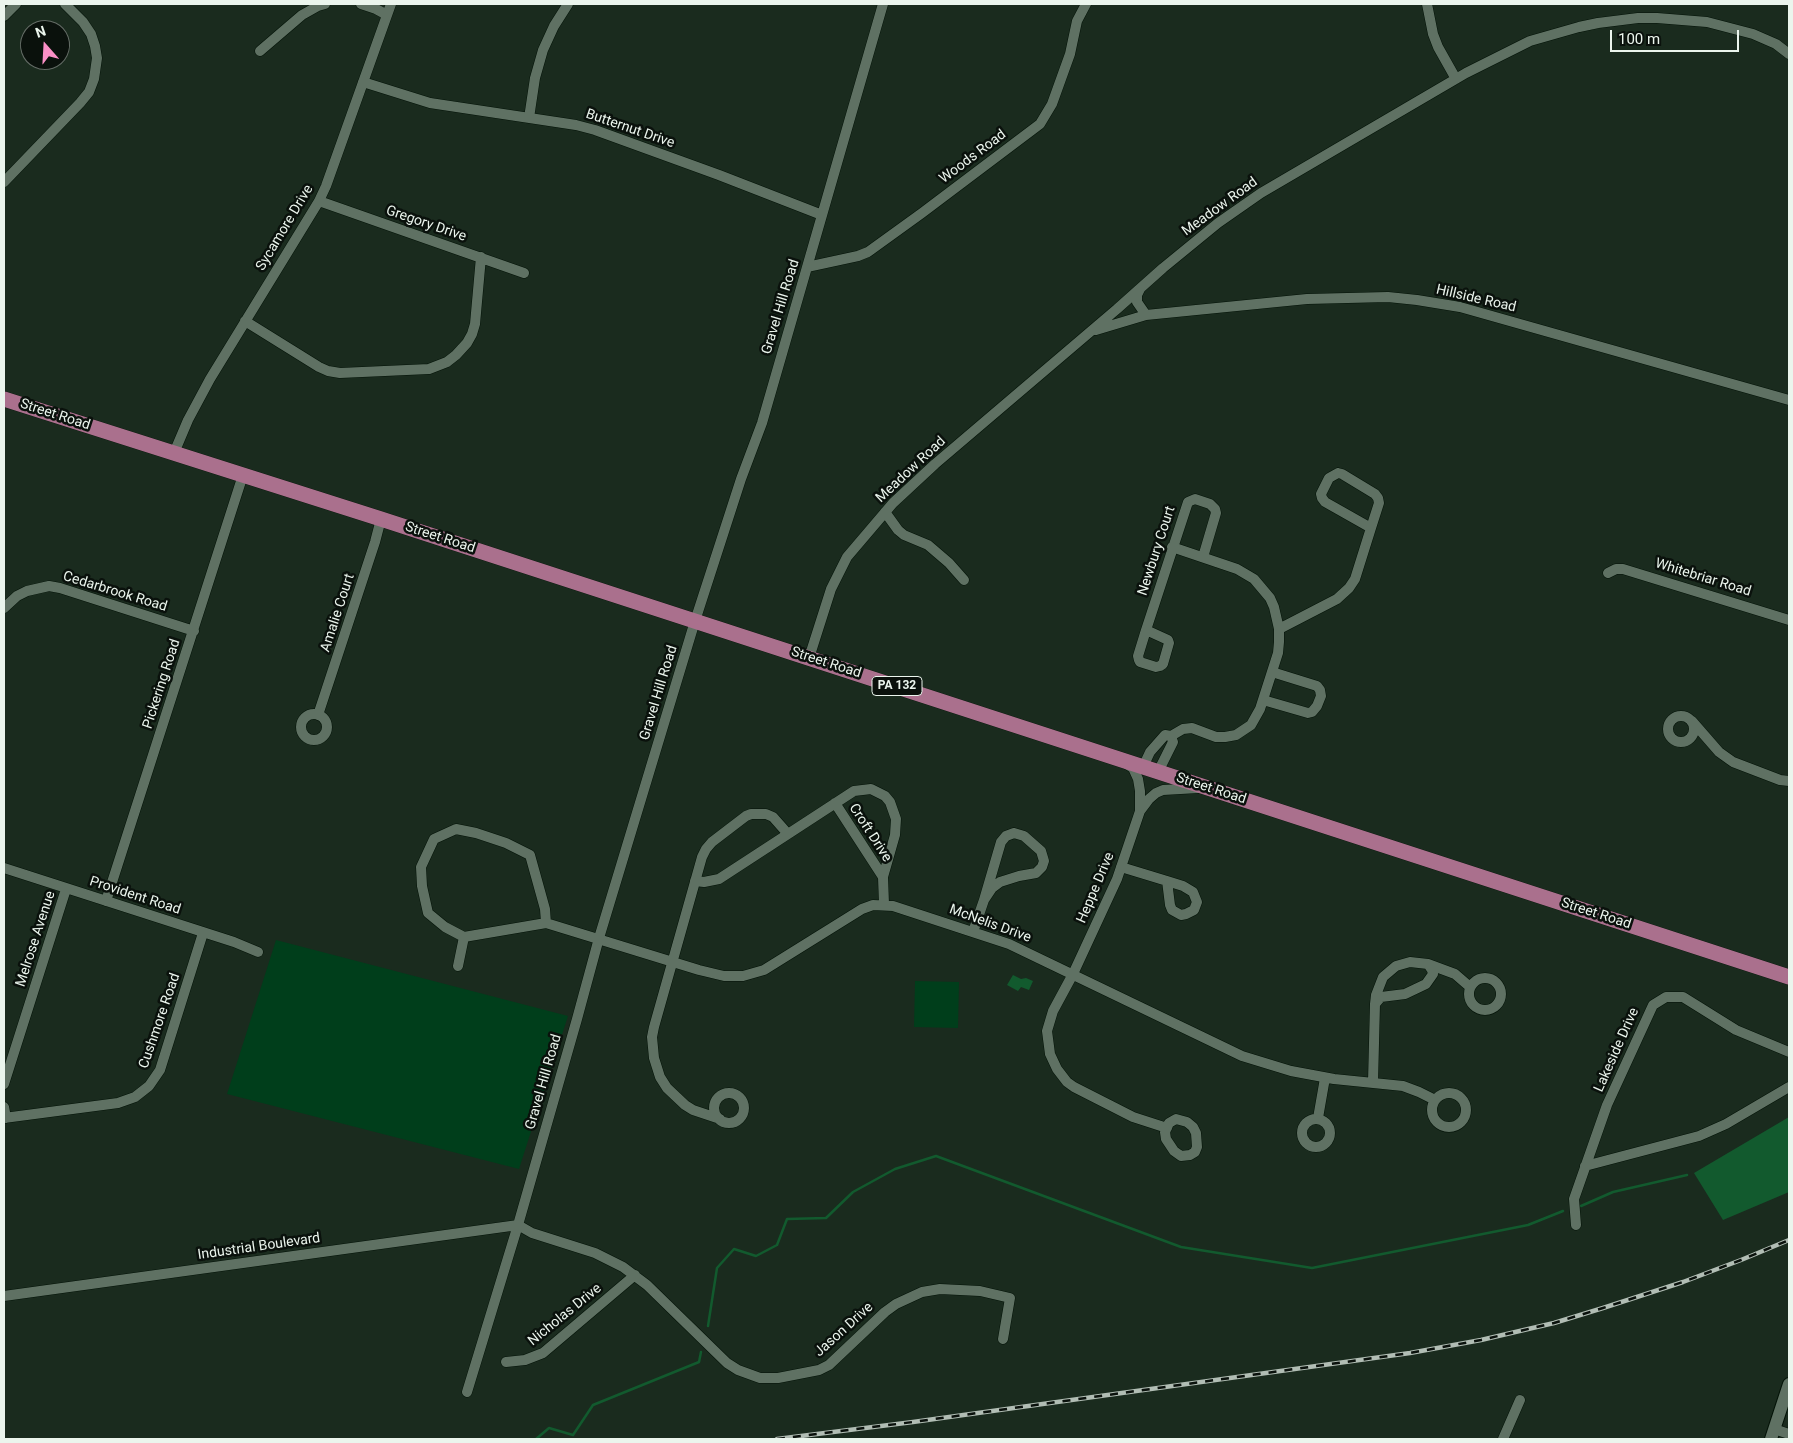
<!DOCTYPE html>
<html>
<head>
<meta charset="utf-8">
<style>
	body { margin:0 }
	#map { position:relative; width:1793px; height:1443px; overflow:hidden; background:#1a2b1e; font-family:Roboto,sans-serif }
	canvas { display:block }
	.frame { position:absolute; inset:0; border:5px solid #ebf5ed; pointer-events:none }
	.north { position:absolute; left:20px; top:20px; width:50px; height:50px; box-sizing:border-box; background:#0a110c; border:1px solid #646c66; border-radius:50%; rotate:341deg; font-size:14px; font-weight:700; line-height:20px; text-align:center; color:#ebf5ed }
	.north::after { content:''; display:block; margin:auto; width:18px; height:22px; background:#fa8fc6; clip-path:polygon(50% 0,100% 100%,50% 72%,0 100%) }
	.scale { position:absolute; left:1610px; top:30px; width:129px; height:22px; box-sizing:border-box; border:2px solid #ebf5ed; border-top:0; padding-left:6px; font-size:15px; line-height:18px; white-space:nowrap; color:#ebf5ed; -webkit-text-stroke:4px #0a110c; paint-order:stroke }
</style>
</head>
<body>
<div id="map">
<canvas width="1793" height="1443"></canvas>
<div class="frame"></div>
<div class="north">N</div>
<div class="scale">100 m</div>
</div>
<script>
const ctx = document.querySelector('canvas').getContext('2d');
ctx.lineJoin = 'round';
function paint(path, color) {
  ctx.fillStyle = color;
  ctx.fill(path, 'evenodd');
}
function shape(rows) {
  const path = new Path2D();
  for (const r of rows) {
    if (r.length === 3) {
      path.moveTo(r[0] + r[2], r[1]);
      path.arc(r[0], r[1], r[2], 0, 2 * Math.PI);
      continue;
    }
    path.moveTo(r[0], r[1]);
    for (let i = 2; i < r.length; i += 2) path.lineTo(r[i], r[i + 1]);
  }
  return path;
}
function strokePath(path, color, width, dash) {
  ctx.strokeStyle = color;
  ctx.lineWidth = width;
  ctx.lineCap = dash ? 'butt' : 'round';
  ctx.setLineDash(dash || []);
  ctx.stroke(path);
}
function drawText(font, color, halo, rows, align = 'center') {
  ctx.font = font + ' Roboto,sans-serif';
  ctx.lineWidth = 5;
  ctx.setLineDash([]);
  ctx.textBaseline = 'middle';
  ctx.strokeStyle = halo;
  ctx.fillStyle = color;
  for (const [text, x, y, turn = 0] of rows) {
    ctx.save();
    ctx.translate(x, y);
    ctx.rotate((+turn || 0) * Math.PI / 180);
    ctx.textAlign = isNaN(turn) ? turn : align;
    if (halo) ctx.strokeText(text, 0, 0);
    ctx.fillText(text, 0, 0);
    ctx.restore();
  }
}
paint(shape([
	[276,940,568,1016,519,1169,227,1094],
	[915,981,959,982,958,1028,914,1027]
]), '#003e1b');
paint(shape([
	[1013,975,1021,979,1026,978,1033,981,1029,990,1021,987,1018,991,1007,985],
	[1789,1117,1789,1192,1723,1220,1694,1173]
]), '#125a2e');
strokePath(shape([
	[1581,1206,1613,1192,1687,1175],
	[708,1326,717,1268,734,1249,756,1256,777,1245,787,1219,826,1218,853,1192,895,1169,936,1156,1181,1247,1312,1268,1528,1225,1563,1211],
	[536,1439,549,1428,573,1435,593,1405,699,1362,701,1352]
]), '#125a2e', 2.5);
const minor = shape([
	[361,4,376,9,387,15],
	[1427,4,1433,34,1438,47,1456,79],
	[4,16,16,4],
	[260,51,302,15,318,6,325,4],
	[363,82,430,103,576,125,595,130,719,175,822,215],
	[529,118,535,78,543,50,554,26,568,4],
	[4,182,80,103,89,92,94,79,97,58,95,46,91,34,83,22,65,4],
	[319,201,524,273],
	[807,267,858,256,868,252,922,213,1040,124,1052,104,1070,54,1077,21,1086,4],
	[1146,315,1307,299,1388,297,1417,300,1460,307,1789,400],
	[245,321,319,367,328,371,340,373,429,369,447,362,456,355,467,343,472,334,475,324,481,257],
	[1096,330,1146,315,1137,302,1137,295,1140,289],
	[174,453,188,420,210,379,319,201,326,186,391,4],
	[1338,473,1342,474,1375,494,1378,498,1379,503,1371,528,1325,502,1322,498,1321,494,1329,478,1338,473],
	[885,512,898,530,904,535,928,545,949,563,964,580],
	[1608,573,1616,569,1623,569,1789,620],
	[4,608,17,596,27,591,49,586,60,588,194,631],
	[1279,629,1337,599,1349,588,1355,579,1371,528],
	[1146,630,1188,502,1195,499,1210,504,1215,509,1216,513,1203,557],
	[1146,630,1168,640,1169,643,1163,664,1160,666,1156,667,1140,662,1139,660,1138,656,1146,630],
	[809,658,831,589,847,557,893,503,935,464,1117,309,1163,268,1218,223,1261,193,1466,73,1530,41,1579,27,1598,23,1638,18,1657,18,1707,22,1753,34,1776,44,1789,54],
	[1263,700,1308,713,1312,712,1317,706,1321,696,1320,690,1317,686,1272,672],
	[314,727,13],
	[318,715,375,542,381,519],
	[1681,729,13],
	[1692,721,1719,752,1733,762,1780,780,1789,781],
	[1125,763,1133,768,1138,779,1140,791,1140,810],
	[1143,767,1150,752,1165,735,1171,736,1183,729,1192,728,1216,737,1225,737,1236,735,1251,725,1260,709,1278,653,1279,642,1279,629,1274,607,1270,598,1254,579,1237,569,1172,547],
	[1158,772,1173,742,1171,736],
	[835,803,883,877],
	[1014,833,1024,836,1041,851,1044,861,1042,867,1036,873,1019,876,1000,882,992,888,984,900,1001,842,1006,836,1014,833],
	[1121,867,1167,881],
	[4,868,234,942,258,952],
	[695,881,704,882,719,879,854,791,871,789,885,796,890,802,896,819,895,835,883,877,884,904],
	[1167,881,1183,886,1193,892,1197,902,1194,910,1186,914,1181,915,1172,910,1170,905,1167,881],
	[106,901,243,475],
	[546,923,545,909,530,855,506,843,476,833,456,829,434,839,421,867,422,886,428,913,445,927,464,937,546,923,699,970,724,976,743,976,764,970,862,909,873,905,893,906,1009,944,1242,1056,1291,1071,1334,1079,1403,1086,1419,1092,1435,1100],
	[973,932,984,900],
	[458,966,464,937],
	[1485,994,16],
	[1375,1004,1376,995,1383,977,1396,966,1410,962,1428,964,1455,974,1470,987],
	[1373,1082,1375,1004,1381,997,1405,994,1426,984,1433,974,1432,970,1428,964],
	[4,1084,66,889],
	[729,1108,15],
	[1449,1110,17],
	[4,1107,6,1118],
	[4,1118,118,1103,135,1097,149,1086,160,1070,203,933],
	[1318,1118,1325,1078],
	[1316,1133,14],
	[720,1119,693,1110,685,1105,667,1088,660,1077,654,1058,652,1037,654,1027,702,857,706,849,712,842,746,816,751,814,766,814,773,817,788,834],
	[1176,1119,1187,1122,1193,1127,1196,1133,1197,1147,1195,1152,1190,1155,1181,1156,1174,1151,1166,1139,1165,1132,1169,1123,1176,1119],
	[1167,1128,1133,1117,1074,1087,1067,1082,1057,1069,1050,1054,1047,1031,1053,1011,1073,974,1117,879,1140,811,1149,799,1156,793,1163,790,1198,788],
	[1585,1166,1699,1136,1726,1124,1789,1087],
	[1576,1225,1574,1199,1607,1105,1653,1005,1666,997,1683,997,1736,1030,1789,1052],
	[4,1296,518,1225,532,1233,595,1253,623,1267,647,1285,727,1363,738,1370,760,1378,778,1378,819,1370,829,1365,885,1312,896,1304,922,1292,940,1289,980,1291,1010,1298,1003,1339],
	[506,1362,525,1360,543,1353,635,1275],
	[467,1392,518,1225,577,1019,599,938,695,621,741,479,762,423,883,4],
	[1774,1429,1789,1434],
	[1503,1439,1520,1400]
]);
const tertiary = shape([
	[1771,1439,1789,1384]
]);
const primary = shape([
	[4,399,381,519,1789,977]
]);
strokePath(minor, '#041308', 11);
strokePath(tertiary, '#041308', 14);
strokePath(primary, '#041308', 16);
strokePath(minor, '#5f7163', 10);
strokePath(tertiary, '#5f7163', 12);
strokePath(primary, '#aa708d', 15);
const rail = shape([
	[777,1439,913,1422,1410,1353,1481,1340,1554,1323,1603,1308,1683,1282,1741,1260,1789,1240]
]);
strokePath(rail, '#b1bdb4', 4.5);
strokePath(rail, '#0a110c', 2.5, [8]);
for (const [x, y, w] of [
	[897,686,50]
]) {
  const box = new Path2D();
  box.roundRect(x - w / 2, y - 9.5, w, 19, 4);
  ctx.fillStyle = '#0a110c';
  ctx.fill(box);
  strokePath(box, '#ebf5ed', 1);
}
drawText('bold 12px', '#ebf5ed', null, [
	["PA 132",897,686]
]);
drawText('14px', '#ebf5ed', '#0a110c', [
	["Butternut Drive",630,129,19],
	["Woods Road",973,157,-37],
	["Meadow Road",1220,207,-36],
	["Gregory Drive",426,224,19],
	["Sycamore Drive",285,228,-59],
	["Hillside Road",1476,299,13],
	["Gravel Hill Road",781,307,-73],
	["Street Road",55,415,18],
	["Meadow Road",911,470,-43],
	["Street Road",440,538,18],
	["Newbury Court",1157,551,-72],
	["Whitebriar Road",1703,578,17],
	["Cedarbrook Road",115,592,17],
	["Amalie Court",338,613,-72],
	["Street Road",826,663,18],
	["Pickering Road",162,684,-72],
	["Gravel Hill Road",659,693,-73],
	["Street Road",1211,789,18],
	["Croft Drive",870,833,57],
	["Heppe Drive",1096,888,-67],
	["Provident Road",135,896,18],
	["Street Road",1596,914,18],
	["McNelis Drive",990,924,20],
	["Melrose Avenue",36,939,-72],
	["Cushmore Road",160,1021,-71],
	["Lakeside Drive",1617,1050,-66],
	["Gravel Hill Road",544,1082,-74],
	["Industrial Boulevard",259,1247,-8],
	["Nicholas Drive",565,1315,-39],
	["Jason Drive",844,1330,-42]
]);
</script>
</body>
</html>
